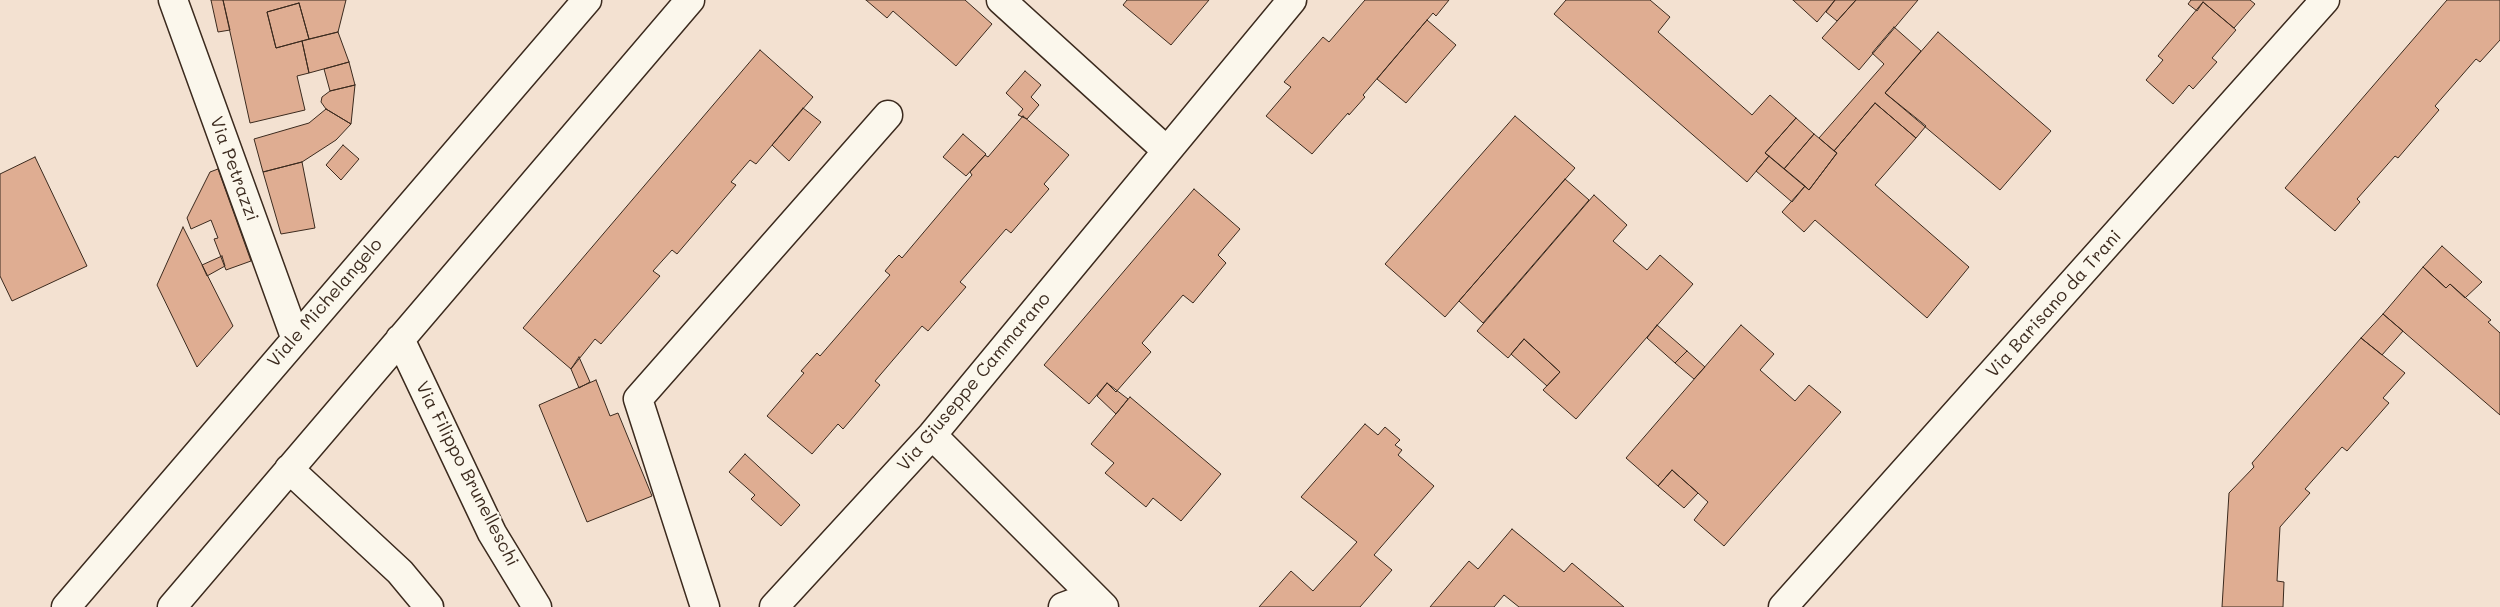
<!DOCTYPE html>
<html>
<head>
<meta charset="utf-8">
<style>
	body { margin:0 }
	canvas { display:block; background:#f3e1d1 }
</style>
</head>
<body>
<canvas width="2500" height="607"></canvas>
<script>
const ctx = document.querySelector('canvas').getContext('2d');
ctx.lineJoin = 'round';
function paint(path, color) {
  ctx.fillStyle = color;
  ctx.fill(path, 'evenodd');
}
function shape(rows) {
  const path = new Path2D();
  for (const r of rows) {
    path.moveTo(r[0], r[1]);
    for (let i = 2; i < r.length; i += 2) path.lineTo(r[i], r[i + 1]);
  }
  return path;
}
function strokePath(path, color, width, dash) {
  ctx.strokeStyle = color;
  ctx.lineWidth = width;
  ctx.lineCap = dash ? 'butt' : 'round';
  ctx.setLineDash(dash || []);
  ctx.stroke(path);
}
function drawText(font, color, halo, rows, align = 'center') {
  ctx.font = font + ' Mali,sans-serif';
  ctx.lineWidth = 4.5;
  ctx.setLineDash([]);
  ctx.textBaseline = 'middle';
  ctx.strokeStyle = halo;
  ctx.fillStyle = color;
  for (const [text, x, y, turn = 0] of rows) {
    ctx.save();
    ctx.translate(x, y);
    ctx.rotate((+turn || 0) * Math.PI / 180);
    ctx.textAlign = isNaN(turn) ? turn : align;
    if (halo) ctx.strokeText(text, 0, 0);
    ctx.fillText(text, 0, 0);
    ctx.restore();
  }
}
const building = shape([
	[211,0,223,0,230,30,218,32,211,0],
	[223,0,346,0,338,32,309,39,299,3,267,12,276,48,302,41,309,73,297,76,305,110,250,123,223,0],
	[866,0,965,0,992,24,956,66,893,11,887,18,866,0],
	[1127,0,1209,0,1171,45,1123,5,1127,0],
	[1365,0,1449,0,1436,16,1433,13,1427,20,1363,95,1365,97,1349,115,1348,113,1312,154,1266,116,1291,87,1284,82,1323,37,1329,42,1365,0],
	[1566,0,1650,0,1670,17,1658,32,1752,115,1770,95,1796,118,1765,153,1769,156,1747,182,1554,14,1566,0],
	[1793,0,1835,0,1817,22,1793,0],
	[1835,0,1856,0,1837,21,1826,12,1835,0],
	[1856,0,1918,0,1859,70,1822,38,1856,0],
	[2191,0,2250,0,2255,4,2234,28,2203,2,2197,11,2188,4,2191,0],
	[2447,0,2500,0,2500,40,2480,62,2476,59,2435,106,2439,110,2398,158,2395,156,2357,199,2360,202,2335,231,2285,188,2447,0],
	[2203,2,2236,30,2212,58,2217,62,2193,89,2189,85,2173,104,2146,80,2163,60,2158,56,2203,2],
	[299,3,309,39,276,48,267,12,299,3],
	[1427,20,1456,45,1406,103,1377,79,1427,20],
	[1894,27,1921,51,1885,93,1926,126,1916,138,1875,103,1834,151,1819,138,1884,64,1872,53,1894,27],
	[338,32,349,62,309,73,302,41,338,32],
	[1938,32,2051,131,2000,190,1885,93,1938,32],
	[760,50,813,97,756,164,750,160,731,182,736,185,677,254,672,250,653,271,660,276,601,344,595,339,571,369,523,328,760,50],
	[349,62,355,85,330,91,324,69,349,62],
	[1025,71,1041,85,1031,97,1039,105,1027,119,1018,115,1023,109,1006,93,1025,71],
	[355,85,351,124,326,109,321,102,322,97,330,91,355,85],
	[1875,103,1916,138,1875,185,1969,267,1927,318,1815,220,1804,232,1782,212,1805,186,1809,190,1837,153,1834,151,1875,103],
	[803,108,821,122,789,161,772,145,803,108],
	[326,109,351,124,336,140,302,162,263,172,254,139,309,123,326,109],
	[1023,116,1069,155,1044,184,1049,189,1011,233,1006,229,960,282,966,287,928,331,922,326,875,381,880,385,855,415,843,429,838,424,812,454,767,416,804,373,801,371,817,353,820,356,890,275,885,271,895,259,899,255,902,258,972,175,970,172,985,155,988,157,1023,116],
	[1515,116,1575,168,1445,317,1385,264,1515,116],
	[1796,118,1814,134,1784,169,1765,153,1796,118],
	[963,134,986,154,966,176,943,157,963,134],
	[1814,134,1837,153,1809,190,1784,169,1814,134],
	[343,145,359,159,341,180,326,165,343,145],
	[1769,156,1805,186,1792,202,1756,171,1769,156],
	[35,157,87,266,12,301,0,276,0,174,35,157],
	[302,162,315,228,281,234,263,172,302,162],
	[218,169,251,261,226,270,214,239,218,238,211,220,191,229,187,218,210,172,218,169],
	[1565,179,1589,200,1483,323,1459,301,1565,179],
	[1194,189,1240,229,1218,255,1226,263,1193,303,1183,295,1142,343,1151,352,1116,392,1107,383,1089,404,1044,365,1194,189],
	[1594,195,1627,225,1613,241,1647,270,1660,255,1693,284,1576,419,1543,390,1560,372,1524,339,1508,358,1477,331,1594,195],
	[183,227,233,326,197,367,157,285,183,227],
	[2442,246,2482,282,2465,298,2450,284,2446,288,2423,267,2442,246],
	[222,256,225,266,207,276,202,265,222,256],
	[2423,267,2446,288,2450,284,2491,320,2488,322,2500,333,2500,415,2383,314,2423,267],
	[2383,314,2403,331,2382,355,2361,338,2383,314],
	[1657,325,1687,351,1675,363,1647,338,1657,325],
	[1741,325,1774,354,1760,370,1795,401,1809,385,1841,412,1724,546,1694,520,1708,502,1698,493,1672,470,1658,486,1626,458,1741,325],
	[2361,338,2405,373,2383,398,2389,403,2347,451,2342,447,2305,489,2310,493,2280,527,2277,581,2284,582,2283,607,2222,607,2229,493,2254,467,2252,463,2361,338],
	[1524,339,1560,372,1547,386,1511,354,1524,339],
	[1687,351,1705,367,1694,379,1675,363,1687,351],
	[579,357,590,382,579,388,571,369,579,357],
	[596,380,610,416,618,413,652,496,587,522,539,405,596,380],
	[1107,383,1128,399,1116,414,1097,396,1107,383],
	[1130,397,1221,474,1181,521,1153,498,1146,507,1105,473,1114,463,1091,444,1130,397],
	[1365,424,1378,435,1385,427,1400,440,1395,445,1402,450,1398,455,1434,486,1374,555,1392,570,1360,607,1259,607,1291,571,1313,591,1357,542,1301,497,1365,424],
	[745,454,800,505,781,526,751,499,755,495,729,472,745,454],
	[1672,470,1698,493,1684,508,1658,486,1672,470],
	[1512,529,1564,572,1572,563,1624,607,1519,607,1504,595,1494,607,1430,607,1469,561,1478,569,1512,529]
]);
paint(building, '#dfad92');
strokePath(building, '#3b2a1e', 1);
const minor = shape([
	[173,0,295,337],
	[1001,0,1167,151],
	[400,339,492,533,537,607],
	[932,435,1104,607],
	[289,469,400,572,429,607],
	[66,607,587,0],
	[172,607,690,0],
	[705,607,638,399,888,115],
	[774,607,932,435,1292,0],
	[1063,607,1093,596],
	[1783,607,2325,0]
]);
strokePath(minor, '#3b2a1e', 31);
strokePath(minor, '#fbf7ec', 28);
drawText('18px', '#3b2a1e', '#fbf7ec', [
	["Via Petrazzi",234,169,70],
	["Viale Michelangelo",325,303,-49],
	["Via Barisano da Trani",2054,304,-48],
	["Via Giuseppe Cammarano",974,382,-50],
	["Via Filippo Brunelleschi",467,474,63]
]);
</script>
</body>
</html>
